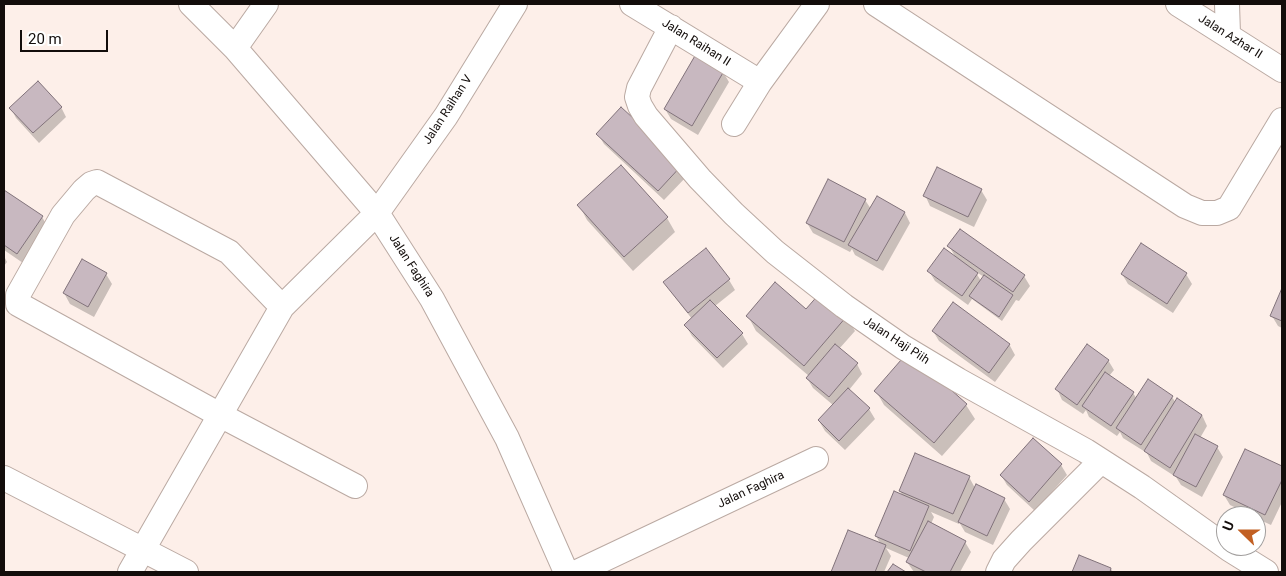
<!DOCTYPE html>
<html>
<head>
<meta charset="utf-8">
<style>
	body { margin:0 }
	#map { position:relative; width:1286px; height:576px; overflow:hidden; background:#fdefe9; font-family:Roboto,sans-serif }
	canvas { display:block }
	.frame { position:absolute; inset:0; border:5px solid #130d0b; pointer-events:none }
	.north { position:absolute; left:1216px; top:506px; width:50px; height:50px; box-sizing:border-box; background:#fff; border:1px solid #a19e9d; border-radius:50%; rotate:292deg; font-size:14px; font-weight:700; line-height:20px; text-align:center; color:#130d0b }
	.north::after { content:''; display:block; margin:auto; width:18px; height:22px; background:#c26023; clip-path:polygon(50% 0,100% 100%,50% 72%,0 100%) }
	.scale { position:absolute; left:20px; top:30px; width:88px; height:22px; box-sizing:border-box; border:2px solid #130d0b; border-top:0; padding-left:6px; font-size:15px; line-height:18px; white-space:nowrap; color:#130d0b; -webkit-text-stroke:4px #fff; paint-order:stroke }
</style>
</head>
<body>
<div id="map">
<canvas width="1286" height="576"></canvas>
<div class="frame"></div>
<div class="north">U</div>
<div class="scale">20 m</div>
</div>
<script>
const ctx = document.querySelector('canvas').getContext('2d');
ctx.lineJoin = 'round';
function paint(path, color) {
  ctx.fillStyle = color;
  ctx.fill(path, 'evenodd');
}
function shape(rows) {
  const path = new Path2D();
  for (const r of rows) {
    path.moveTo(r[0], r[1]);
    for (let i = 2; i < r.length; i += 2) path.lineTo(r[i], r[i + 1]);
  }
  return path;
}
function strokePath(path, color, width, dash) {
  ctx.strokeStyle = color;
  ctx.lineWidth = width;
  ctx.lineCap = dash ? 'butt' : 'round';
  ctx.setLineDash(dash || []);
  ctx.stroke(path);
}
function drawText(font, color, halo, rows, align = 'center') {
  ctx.font = font + ' Roboto,sans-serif';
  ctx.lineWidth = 4;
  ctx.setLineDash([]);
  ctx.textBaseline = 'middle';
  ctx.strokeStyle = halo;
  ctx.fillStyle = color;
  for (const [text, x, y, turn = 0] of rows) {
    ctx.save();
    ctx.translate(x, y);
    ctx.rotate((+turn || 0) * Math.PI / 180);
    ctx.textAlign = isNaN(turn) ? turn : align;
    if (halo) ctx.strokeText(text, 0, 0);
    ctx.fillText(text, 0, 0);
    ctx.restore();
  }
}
paint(shape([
	[723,72,729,82,698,135,671,119,665,109],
	[61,107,66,117,39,143,16,118,11,108],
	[598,134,688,175,664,200,604,144],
	[621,167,667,218,675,232,633,271,587,220,579,205],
	[981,190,987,200,974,227,930,206,925,195],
	[4,191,42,217,48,227,23,263,4,250],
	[877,198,905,213,910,223,883,271,855,255,852,249,850,252,813,233,807,223,865,200,871,209],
	[949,246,1024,276,1030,286,1019,301,1016,300,1002,321,972,299,968,305,935,281,929,271,956,258],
	[975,271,984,277,981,281],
	[706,250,729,280,735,290,715,306,742,334,748,344,723,368,692,336,686,326,692,319,671,292,665,282],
	[4,256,7,262,4,266],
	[106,274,112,284,94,317,70,304,64,293],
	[1122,274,1186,274,1192,284,1173,313,1128,284],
	[1282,291,1282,328,1278,326,1272,316],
	[806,311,846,317,855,331,839,349,857,364,862,374,849,390,869,409,875,419,845,450,825,431,819,421,833,405,813,388,807,378,809,376,756,331,748,316],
	[933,331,1009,344,1015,355,995,382,939,341],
	[908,354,966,405,975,419,942,456,884,405,876,391],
	[1108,360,1114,370,1109,376,1133,393,1137,399,1172,397,1176,403,1202,415,1207,426,1200,438,1217,447,1223,457,1202,497,1181,485,1176,477,1151,461,1147,453,1123,438,1120,432,1117,436,1089,417,1086,410,1083,414,1062,400,1057,389],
	[1033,439,1061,465,1067,475,1035,511,1007,485,1001,475],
	[1246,450,1282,468,1282,502,1271,525,1256,518,1256,516,1253,516,1230,505,1224,495],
	[969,477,975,488,976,486,1004,499,1010,509,993,545,965,532,959,522,959,524,931,512,934,517,931,524,965,542,971,552,960,572,914,572,907,562,909,558,886,548,891,556,884,572,833,572,849,532,881,545,876,536,903,497,900,491],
	[1080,556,1111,569,1113,572,1074,572]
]), '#0003');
const building = shape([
	[696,54,724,71,692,126,664,109,696,54],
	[38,81,62,107,33,133,9,108,38,81],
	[621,107,683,164,658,191,596,134,621,107],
	[621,165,668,217,624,257,577,205,621,165],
	[937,167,982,189,968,217,923,196,937,167],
	[828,179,866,199,844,242,806,223,828,179],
	[4,190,43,216,17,254,4,245,4,190],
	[877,196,905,212,877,261,848,245,877,196],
	[960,229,1025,275,1013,292,947,246,960,229],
	[1141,243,1187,273,1167,304,1121,274,1141,243],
	[706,248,730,279,688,313,663,282,706,248],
	[944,248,978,273,962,296,927,271,944,248],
	[82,259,107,273,88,307,63,293,82,259],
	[984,275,1013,295,999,317,969,296,984,275],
	[775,282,806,309,820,293,847,316,804,366,746,316,775,282],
	[1282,288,1282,321,1270,316,1282,288],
	[710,300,743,333,717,358,684,325,710,300],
	[953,302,1010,344,989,373,932,331,953,302],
	[835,344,858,363,829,397,806,378,835,344],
	[1087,344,1109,360,1077,405,1055,389,1087,344],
	[908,352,967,404,934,443,874,391,908,352],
	[1105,372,1134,392,1111,426,1082,406,1105,372],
	[1148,379,1173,396,1141,445,1116,428,1148,379],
	[848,388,870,408,839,441,818,420,848,388],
	[1177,398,1202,415,1170,468,1144,451,1177,398],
	[1195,434,1218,446,1196,487,1173,475,1195,434],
	[1033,438,1062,464,1029,502,1000,475,1033,438],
	[1245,449,1282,466,1282,480,1265,515,1223,495,1245,449],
	[915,453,970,476,953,514,899,491,915,453],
	[976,484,1005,498,987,536,958,522,976,484],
	[894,491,929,506,910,551,875,536,894,491],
	[928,521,966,541,950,572,926,572,906,562,928,521],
	[848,530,886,545,875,572,831,572,848,530],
	[1079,555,1111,568,1110,572,1072,572,1079,555],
	[893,564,906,572,887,572,893,564]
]);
paint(building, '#c8b8c0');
strokePath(building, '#81727a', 1);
const street = shape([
	[191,4,235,48,377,213,432,299,507,438,566,572],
	[632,4,760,82],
	[876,4,1185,206,1202,213,1217,213,1229,208,1282,120],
	[1178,4,1282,70],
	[1227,4,1228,34],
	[671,27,639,88,637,97,640,106,646,116,700,179,734,214,775,252,844,306,903,347,958,380,1086,451,1142,487,1229,549,1266,572],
	[235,48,266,4],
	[734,124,760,82,817,4],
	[282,307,229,252,97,182,91,184,84,190,63,215,18,295,18,304,220,415,355,486],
	[4,478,186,572],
	[130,572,282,307,377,213,446,116,515,4],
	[577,572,816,459],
	[998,572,1004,560,1021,541,1101,461]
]);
strokePath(street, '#baa9a2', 26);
strokePath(street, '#fff', 24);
drawText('12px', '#130d0b', '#fff', [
	["Jalan Azhar II",1230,37,32],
	["Jalan Raihan II",696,43,32],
	["Jalan Raihan V",448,110,-57],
	["Jalan Faghira",411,266,57],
	["Jalan Haji Piih",896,341,33],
	["Jalan Faghira",751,490,-25]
]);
</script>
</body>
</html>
